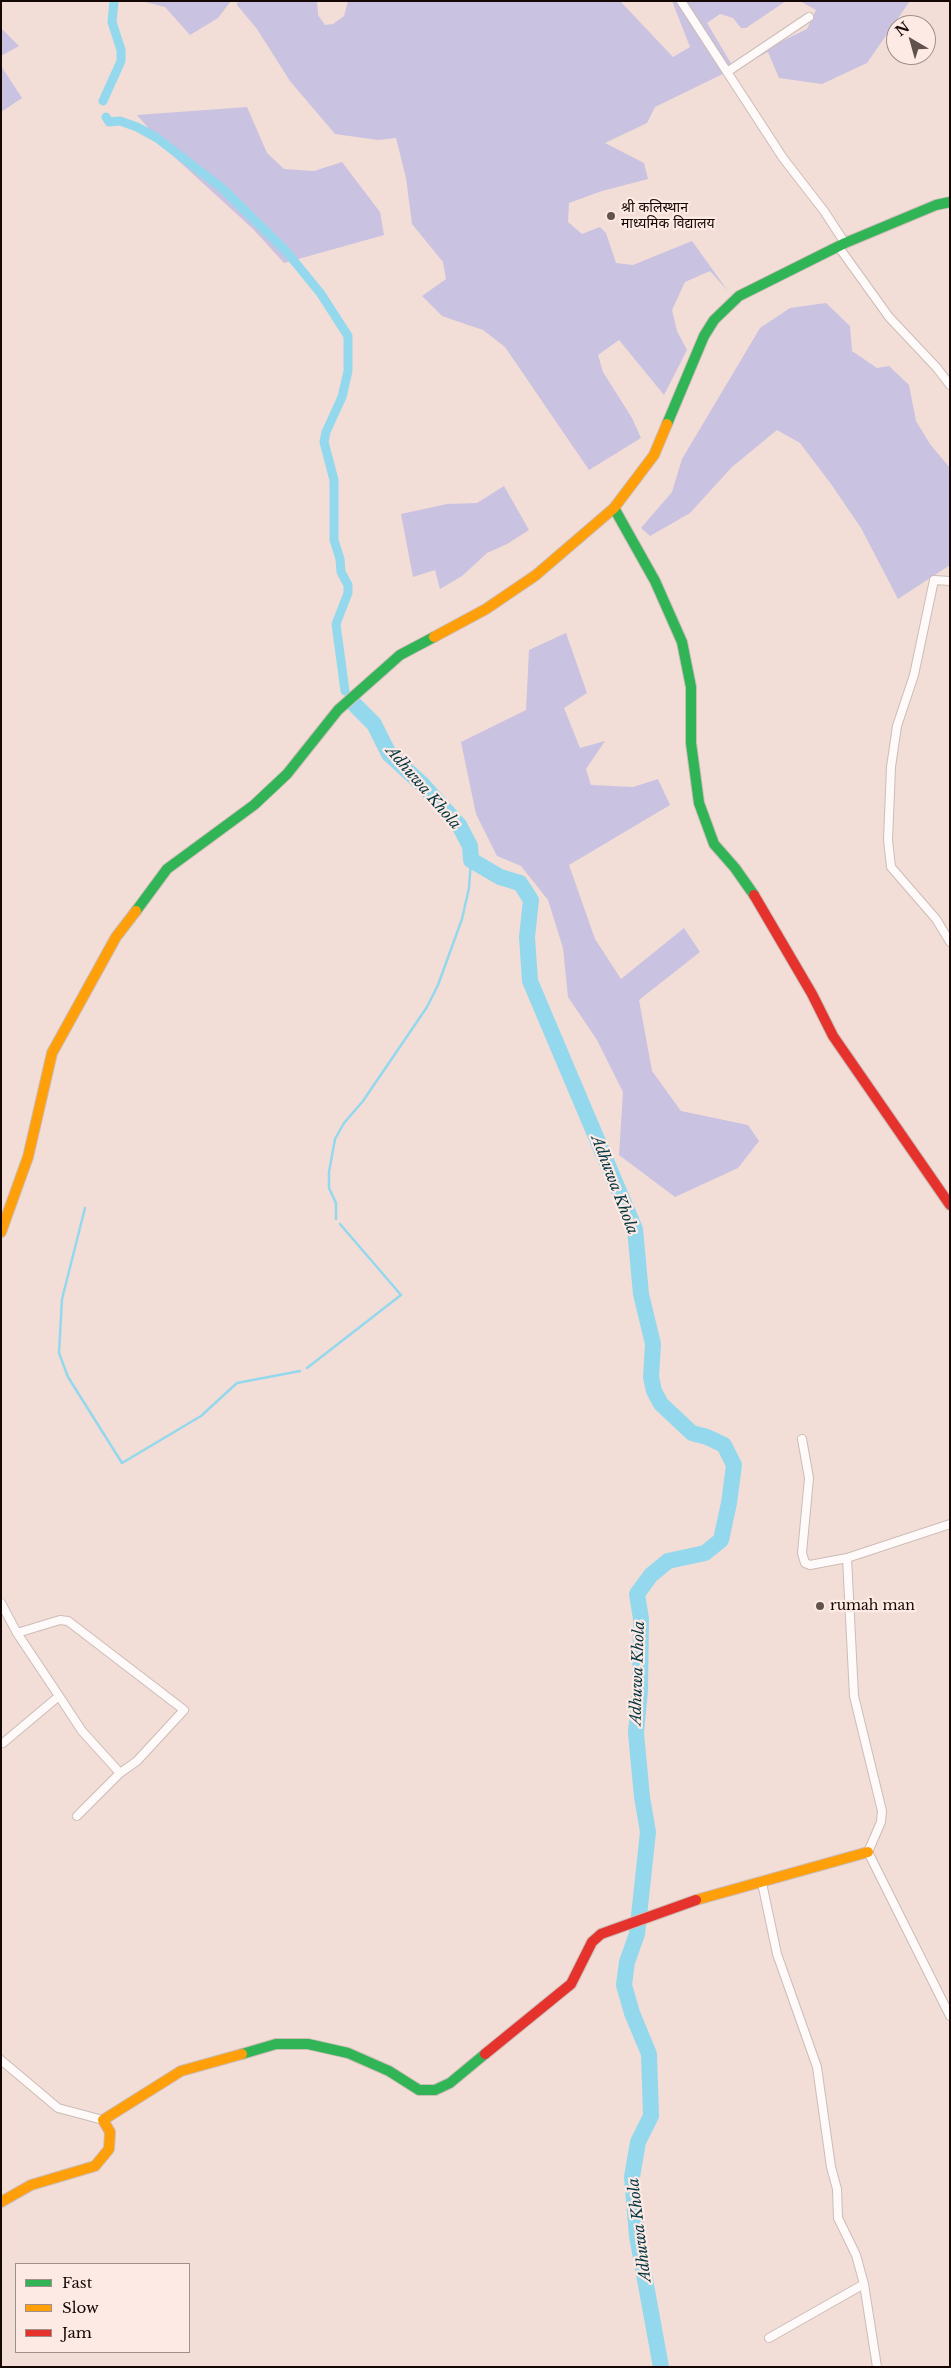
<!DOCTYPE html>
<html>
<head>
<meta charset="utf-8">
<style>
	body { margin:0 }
	#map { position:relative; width:951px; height:2368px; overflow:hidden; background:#f2ded7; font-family:"Libre Baskerville",serif }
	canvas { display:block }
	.frame { position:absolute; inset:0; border:2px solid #150704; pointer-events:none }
	.legend { position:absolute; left:15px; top:2263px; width:175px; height:90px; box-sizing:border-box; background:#fdeae4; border:1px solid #a08f8a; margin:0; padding:6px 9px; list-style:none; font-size:15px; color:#150704 }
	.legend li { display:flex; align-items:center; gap:10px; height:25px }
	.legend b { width:25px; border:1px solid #a08f8a }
	.north { position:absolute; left:886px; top:15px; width:50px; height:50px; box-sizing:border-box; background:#fdeae4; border:1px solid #a08f8a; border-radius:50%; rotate:322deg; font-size:14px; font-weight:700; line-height:20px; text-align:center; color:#150704 }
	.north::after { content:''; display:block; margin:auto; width:18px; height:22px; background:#62524e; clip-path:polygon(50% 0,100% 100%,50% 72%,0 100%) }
</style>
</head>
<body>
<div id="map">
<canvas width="951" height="2368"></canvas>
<div class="frame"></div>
<ul class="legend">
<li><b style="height:6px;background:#30b455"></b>Fast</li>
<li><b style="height:6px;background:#ff9f0a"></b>Slow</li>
<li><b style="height:6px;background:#e5322d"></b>Jam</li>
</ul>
<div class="north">N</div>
</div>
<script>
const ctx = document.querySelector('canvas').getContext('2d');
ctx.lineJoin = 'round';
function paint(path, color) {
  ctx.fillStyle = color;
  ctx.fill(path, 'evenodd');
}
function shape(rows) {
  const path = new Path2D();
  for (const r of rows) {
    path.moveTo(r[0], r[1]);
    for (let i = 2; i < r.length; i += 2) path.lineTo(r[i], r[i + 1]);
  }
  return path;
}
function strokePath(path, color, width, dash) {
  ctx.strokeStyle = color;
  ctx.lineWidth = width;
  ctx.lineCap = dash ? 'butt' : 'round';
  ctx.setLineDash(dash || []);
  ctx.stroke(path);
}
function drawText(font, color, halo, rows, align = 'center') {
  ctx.font = font + ' "Libre Baskerville","Noto Sans Devanagari",serif';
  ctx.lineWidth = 4.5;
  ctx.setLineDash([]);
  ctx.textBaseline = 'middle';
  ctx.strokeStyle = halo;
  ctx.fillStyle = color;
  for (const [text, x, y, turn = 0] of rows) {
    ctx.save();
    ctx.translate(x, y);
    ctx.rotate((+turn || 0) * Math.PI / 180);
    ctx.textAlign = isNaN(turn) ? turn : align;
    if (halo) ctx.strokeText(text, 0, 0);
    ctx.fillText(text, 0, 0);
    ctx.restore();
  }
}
paint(shape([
	[141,1,231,1,218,18,190,35,165,7],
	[238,1,317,1,318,15,325,25,333,24,344,16,348,1,620,1,673,57,690,47,672,1,786,1,746,28,741,28,733,18,720,14,707,23,732,65,807,29,816,10,800,1,910,1,867,63,822,84,779,78,768,52,655,107,647,123,605,143,644,163,648,179,602,191,569,203,568,222,582,234,600,227,606,233,616,263,633,265,692,241,728,291,710,271,685,282,672,310,677,331,687,350,664,395,619,340,598,355,603,372,632,418,641,438,589,470,505,347,483,330,442,316,422,296,446,279,443,262,412,224,406,178,396,138,378,140,335,134,290,81,257,29,237,5],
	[1,28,19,46,1,56],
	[1,66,22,98,1,112],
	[247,107,267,153,284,169,314,171,342,162,380,212,384,235,284,263,253,229,170,153,137,115],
	[826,303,850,326,852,351,877,368,889,366,909,385,916,421,930,444,950,468,950,565,898,599,861,528,831,484,800,443,777,430,732,467,690,513,650,536,641,528,672,492,682,459,760,328,790,308],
	[504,486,529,530,507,544,487,553,462,576,440,589,435,570,413,577,401,514,447,504,477,503],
	[566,633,587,693,564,708,580,748,605,741,586,769,591,785,633,787,658,779,670,805,569,865,595,939,621,979,684,928,700,952,639,1000,652,1071,681,1111,748,1125,759,1141,738,1168,675,1197,619,1155,623,1092,597,1040,568,997,563,948,548,900,521,866,497,856,476,814,461,742,526,710,529,650]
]), '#c9c2e1');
strokePath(shape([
	[85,1208,62,1299,59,1353,68,1377,122,1463,201,1416,237,1383,300,1371],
	[336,1219,336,1203,329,1188,329,1172,335,1139,344,1123,363,1101,427,1007,438,985,462,919,469,888,471,860],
	[307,1368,401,1295,340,1224]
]), '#94d8ed', 2.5);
strokePath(shape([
	[103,101,121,61,121,50,112,22,114,1],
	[106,117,109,122,120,121,137,127,157,138,222,188,286,251,321,294,348,336,348,371,342,397,326,432,324,442,334,480,334,540,340,559,341,572,348,585,348,593,336,624,345,691]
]), '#94d8ed', 9);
strokePath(shape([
	[355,705,374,724,389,754,423,785,459,825,470,846,471,860,500,877,520,883,531,900,527,937,530,981,635,1229,641,1294,653,1344,651,1377,654,1391,661,1404,692,1433,707,1437,724,1445,734,1465,729,1503,721,1540,705,1553,668,1561,651,1575,637,1594,641,1619,640,1690,636,1733,642,1797,648,1832,637,1934,627,1962,624,1985,632,2013,649,2054,651,2116,638,2142,632,2177,637,2236,661,2367]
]), '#94d8ed', 16);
const street = shape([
	[681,1,783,158,824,211,845,243],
	[727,72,809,17],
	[838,246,889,317,937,368,950,385],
	[950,581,934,580,914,675,897,726,891,767,888,840,891,867,936,919,950,942],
	[802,1439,809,1478,802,1553,805,1563,810,1565,847,1558,950,1524],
	[847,1558,854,1696,882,1811,881,1822,868,1852,950,2016],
	[1,1603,17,1633,59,1696,3,1743],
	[17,1633,60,1620,68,1621,184,1710,137,1761,120,1773],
	[59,1696,82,1731,120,1773,77,1816],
	[762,1883,777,1954,817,2067,831,2167,837,2189,838,2218,856,2255,864,2284,877,2367],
	[1,2060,58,2108,103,2120],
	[769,2338,864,2284]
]);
const fast = shape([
	[667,424,704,336,714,320,739,296,845,243,936,205,950,202],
	[614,508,655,581,682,642,691,687,691,743,699,803,714,844,735,868,754,895],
	[136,911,167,869,254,805,287,774,338,710,400,655,434,637],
	[242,2054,276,2044,308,2044,348,2053,389,2071,419,2090,435,2090,450,2083,485,2054]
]);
const slow = shape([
	[434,637,486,609,536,575,614,508,654,455,667,424],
	[1,1232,28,1157,52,1053,116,937,136,911],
	[696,1900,868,1852],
	[1,2202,31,2185,95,2166,109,2149,110,2132,103,2120,181,2071,242,2054]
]);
const jam = shape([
	[754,895,812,994,833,1036,950,1205],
	[485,2054,571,1984,592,1942,601,1934,696,1900]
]);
strokePath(street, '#cdbcb7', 10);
strokePath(fast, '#cdbcb7', 12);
strokePath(slow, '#cdbcb7', 12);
strokePath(jam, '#cdbcb7', 12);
strokePath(street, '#fdfaf9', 8);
strokePath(fast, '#30b455', 10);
strokePath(slow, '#ff9f0a', 10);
strokePath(jam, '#e5322d', 10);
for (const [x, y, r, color] of [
	[611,216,5,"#62524e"],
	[820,1606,5,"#62524e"]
]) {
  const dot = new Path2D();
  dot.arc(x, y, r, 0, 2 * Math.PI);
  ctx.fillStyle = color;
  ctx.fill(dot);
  strokePath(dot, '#fdeae4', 2);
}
drawText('14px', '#150704', '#fdeae4', [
	["श्री कलिस्थान",621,208],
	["माध्यमिक विद्यालय",621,224],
	["rumah man",830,1606]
], 'left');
drawText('italic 15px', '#023542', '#fdeae4', [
	["Adhuwa Khola",423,788,49],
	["Adhuwa Khola",614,1185,69],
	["Adhuwa Khola",638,1673,-88],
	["Adhuwa Khola",640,2230,-97]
]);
</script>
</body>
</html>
